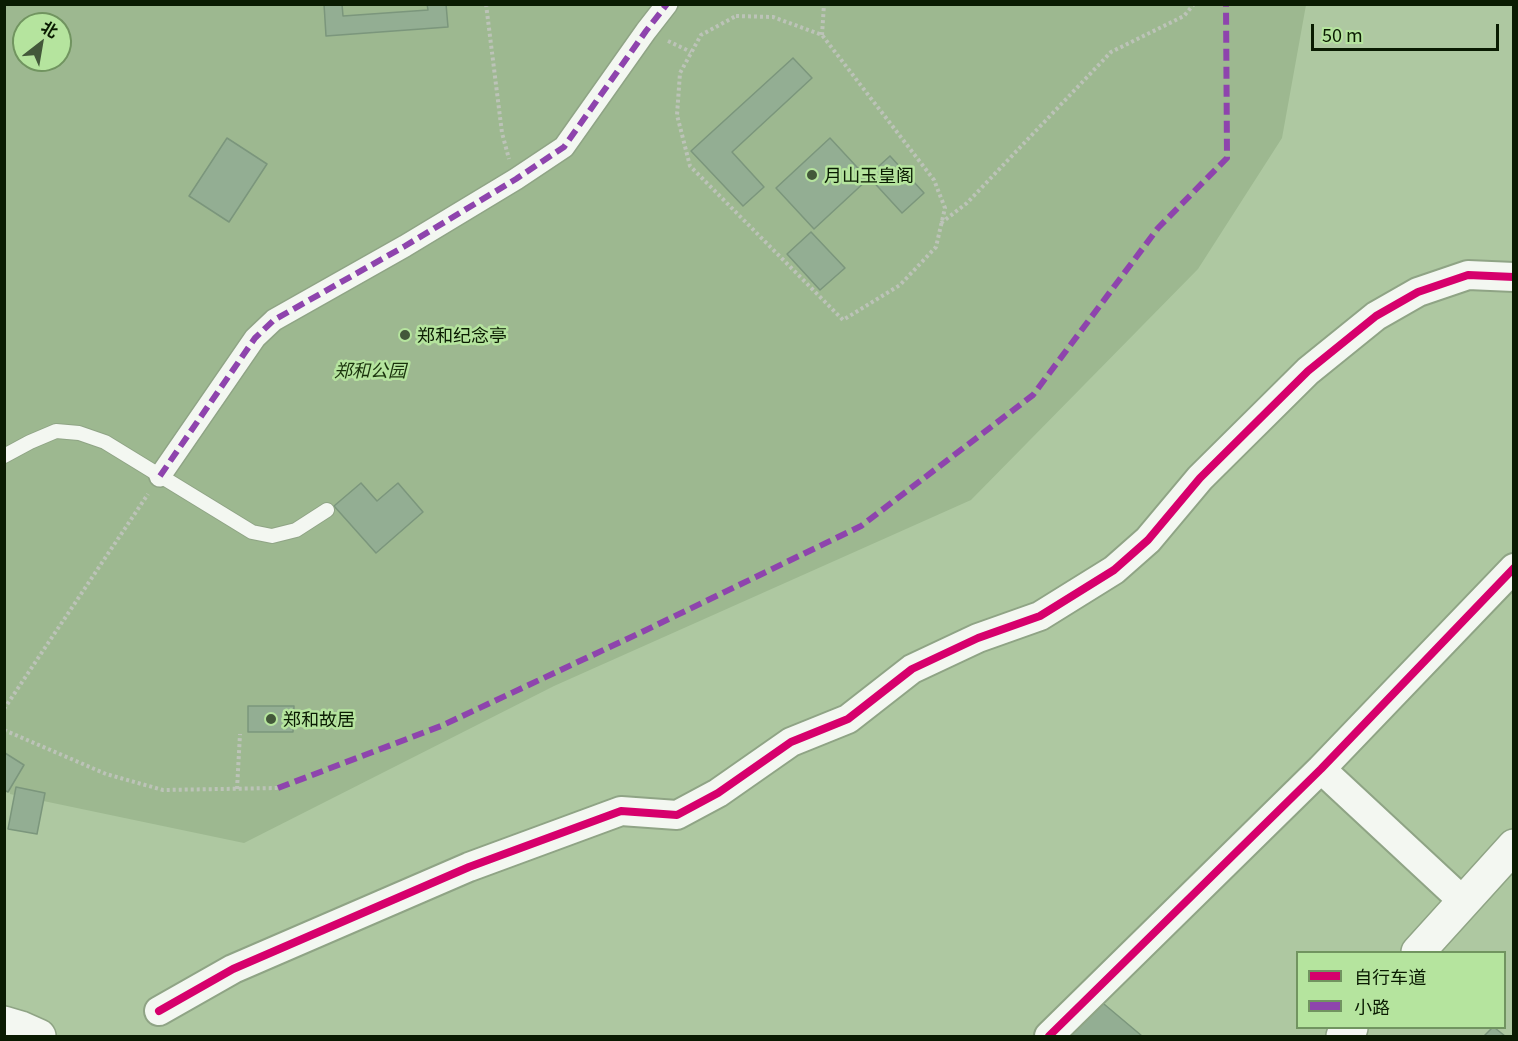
<!DOCTYPE html>
<html>
<head>
<meta charset="utf-8">
<style>
	body { margin:0 }
	#map { position:relative; width:1518px; height:1041px; overflow:hidden; background:#aec8a1; font-family:Georgia,"Noto Sans SC",serif }
	canvas { display:block }
	.frame { position:absolute; inset:0; border:6px solid #0a1b02; pointer-events:none }
	.legend { position:absolute; left:1296px; top:951px; width:210px; height:78px; box-sizing:border-box; background:#b5e49e; border:2px solid #719460; margin:0; padding:8px 10px; list-style:none; font-size:18px; color:#0a1b02 }
	.legend li { display:flex; align-items:center; gap:12px; height:30px }
	.legend b { width:30px; border:2px solid #719460 }
	.north { position:absolute; left:12px; top:12px; width:60px; height:60px; box-sizing:border-box; background:#b5e49e; border:2px solid #719460; border-radius:50%; rotate:31deg; font-size:16px; font-weight:700; line-height:24px; text-align:center; color:#0a1b02 }
	.north::after { content:''; display:block; margin:auto; width:21px; height:27px; background:#43583a; clip-path:polygon(50% 0,100% 100%,50% 72%,0 100%) }
	.scale { position:absolute; left:1311px; top:24px; width:188px; height:27px; box-sizing:border-box; border:3px solid #0a1b02; border-top:0; padding-left:8px; font-size:18px; line-height:21px; white-space:nowrap; color:#0a1b02; -webkit-text-stroke:4px #b5e49e; paint-order:stroke }
</style>
</head>
<body>
<div id="map">
<canvas width="1518" height="1041"></canvas>
<div class="frame"></div>
<ul class="legend">
<li><b style="height:8px;background:#d6006c"></b>自行车道</li>
<li><b style="height:8px;background:#8e44ad"></b>小路</li>
</ul>
<div class="north">北</div>
<div class="scale">50 m</div>
</div>
<script>
const ctx = document.querySelector('canvas').getContext('2d');
ctx.lineJoin = 'round';
function paint(path, color) {
  ctx.fillStyle = color;
  ctx.fill(path, 'evenodd');
}
function shape(rows) {
  const path = new Path2D();
  for (const r of rows) {
    path.moveTo(r[0], r[1]);
    for (let i = 2; i < r.length; i += 2) path.lineTo(r[i], r[i + 1]);
  }
  return path;
}
function strokePath(path, color, width, dash) {
  ctx.strokeStyle = color;
  ctx.lineWidth = width;
  ctx.lineCap = dash ? 'butt' : 'round';
  ctx.setLineDash(dash || []);
  ctx.stroke(path);
}
function drawText(font, color, halo, rows, align = 'center') {
  ctx.font = font + ' Georgia,"Noto Sans SC",serif';
  ctx.lineWidth = 5;
  ctx.setLineDash([]);
  ctx.textBaseline = 'middle';
  ctx.strokeStyle = halo;
  ctx.fillStyle = color;
  for (const [text, x, y, turn = 0] of rows) {
    ctx.save();
    ctx.translate(x, y);
    ctx.rotate((+turn || 0) * Math.PI / 180);
    ctx.textAlign = isNaN(turn) ? turn : align;
    if (halo) ctx.strokeText(text, 0, 0);
    ctx.fillText(text, 0, 0);
    ctx.restore();
  }
}
paint(shape([
	[4,5,1306,5,1282,138,1198,269,971,500,554,686,244,843,10,794,4,770],
	[24,24,60,24,60,60,24,60]
]), '#9db890');
const building = shape([
	[324,4,342,4,343,16,428,10,427,4,446,4,448,27,326,36,324,4],
	[793,58,812,78,732,152,764,187,743,206,691,151,793,58],
	[227,138,267,164,229,222,189,196,227,138],
	[830,138,868,179,814,229,776,188,830,138],
	[890,156,924,193,902,213,868,176,890,156],
	[811,232,845,268,820,290,787,254,811,232],
	[361,483,377,501,398,483,423,512,376,553,334,506,361,483],
	[248,706,294,706,293,732,248,732,248,706],
	[5,753,24,765,8,792,4,790,5,753],
	[16,787,45,793,37,834,8,829,16,787],
	[1098,999,1142,1036,1066,1036,1098,999],
	[1492,1028,1495,1028,1505,1036,1484,1036,1492,1028]
]);
paint(building, '#93ae93');
strokePath(building, '#7b967c', 1.5);
const service = shape([
	[4,456,30,442,56,431,79,433,105,442,252,532,272,536,296,530,327,510]
]);
const pedestrian = shape([
	[160,476,255,338,274,320,405,246,516,179,564,147,646,31,667,4]
]);
const minor = shape([
	[1321,769,1464,902],
	[159,1011,233,969,469,867,621,811,677,815,718,793,791,742,848,719,912,669,978,638,1040,616,1114,570,1148,540,1200,478,1308,371,1376,316,1418,292,1468,275,1514,277],
	[1049,1036,1321,769,1514,568]
]);
const tertiary = shape([
	[4,1023,21,1028,39,1036]
]);
const secondary = shape([
	[1418,952,1514,846],
	[1343,1036,1351,1028]
]);
strokePath(service, '#8fa485', 16);
strokePath(pedestrian, '#8fa485', 24);
strokePath(minor, '#8fa485', 32);
strokePath(tertiary, '#8fa485', 36);
strokePath(secondary, '#8fa485', 36);
strokePath(shape([
	[486,4,502,133,509,159],
	[736,16,773,17,822,35,934,180,945,208,936,247,900,285,843,320,690,166,677,115,680,73,701,35,736,16],
	[822,35,824,4],
	[668,41,691,52],
	[941,223,967,203,1111,52,1184,16,1194,4],
	[4,709,148,494],
	[4,730,106,774,163,790,278,788],
	[237,789,240,734]
]), '#bcc3b8', 4, [3, 3]);
strokePath(service, '#f3f7f1', 14);
strokePath(pedestrian, '#f3f7f1', 21);
strokePath(minor, '#f3f7f1', 28);
strokePath(tertiary, '#f3f7f1', 33);
strokePath(secondary, '#f3f7f1', 33);
strokePath(shape([
	[160,476,255,338,274,320,405,246,516,179,564,147,646,31,667,4],
	[278,788,441,726,644,631,861,526,1033,395,1158,228,1227,158,1226,4]
]), '#8e44ad', 6, [12, 6]);
strokePath(shape([
	[159,1011,233,969,469,867,621,811,677,815,718,793,791,742,848,719,912,669,978,638,1040,616,1114,570,1148,540,1200,478,1308,371,1376,316,1418,292,1468,275,1514,277],
	[1049,1036,1321,769,1514,568]
]), '#d6006c', 8);
for (const [x, y, r, color] of [
	[812,175,6,"#43583a"],
	[405,335,6,"#43583a"],
	[271,719,6,"#43583a"]
]) {
  const dot = new Path2D();
  dot.arc(x, y, r, 0, 2 * Math.PI);
  ctx.fillStyle = color;
  ctx.fill(dot);
  strokePath(dot, '#b5e49e', 2);
}
drawText('18px', '#0a1b02', '#b5e49e', [
	["月山玉皇阁",824,175],
	["郑和纪念亭",417,335],
	["郑和故居",283,719]
], 'left');
drawText('italic 18px', '#1a320c', '#b5e49e', [
	["郑和公园",370,370]
]);
</script>
</body>
</html>
